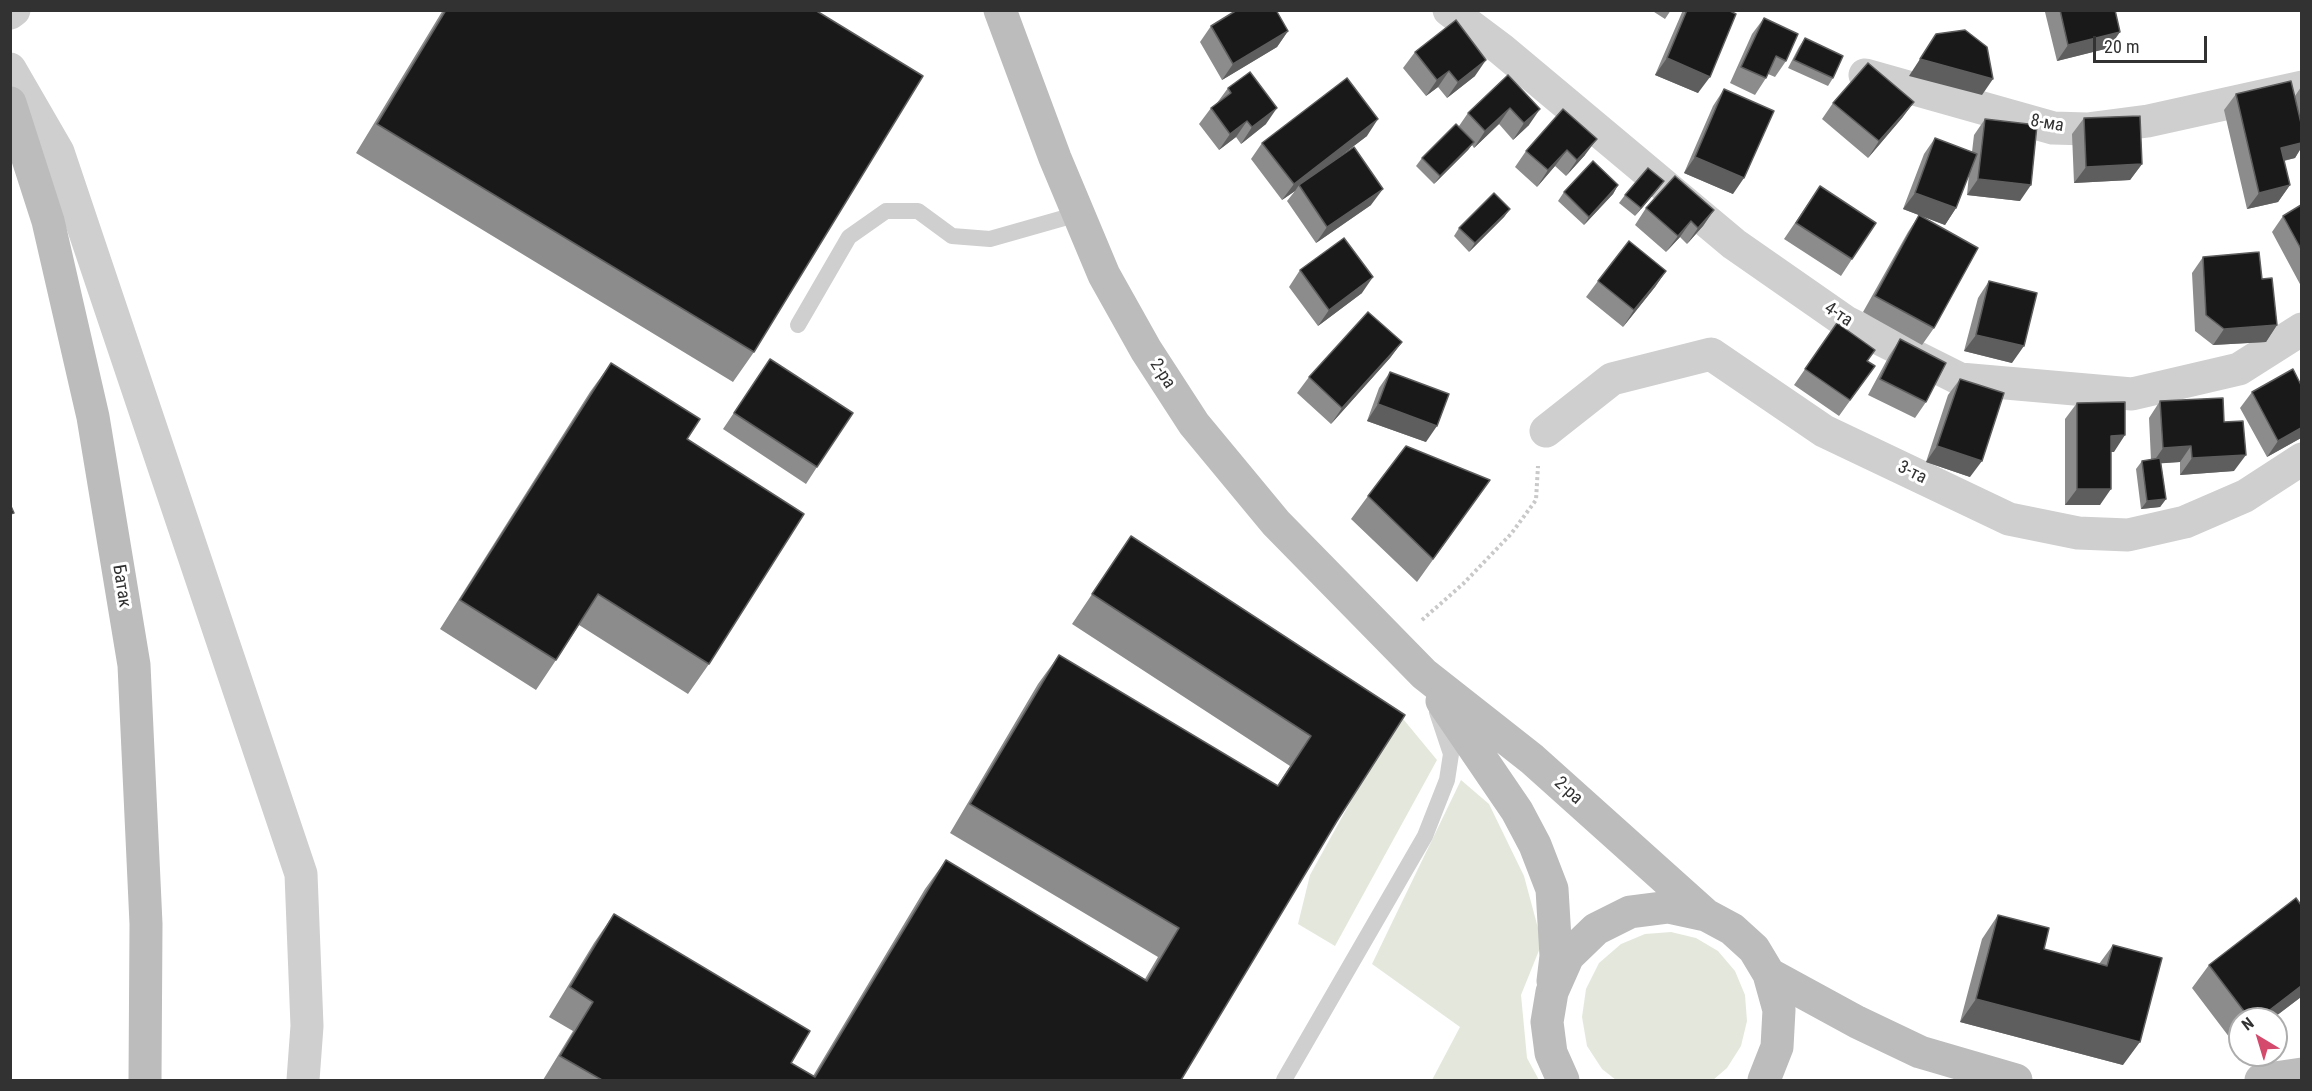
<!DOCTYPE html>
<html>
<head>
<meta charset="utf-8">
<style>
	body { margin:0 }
	#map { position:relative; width:2312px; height:1091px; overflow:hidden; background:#fff; font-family:"Roboto Condensed",sans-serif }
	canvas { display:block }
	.frame { position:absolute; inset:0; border:12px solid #323232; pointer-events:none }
	.north { position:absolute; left:2228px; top:1007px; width:60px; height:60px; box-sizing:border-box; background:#fff; border:2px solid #adadad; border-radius:50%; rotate:322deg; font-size:16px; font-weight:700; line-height:24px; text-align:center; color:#323232 }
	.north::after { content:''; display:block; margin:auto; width:21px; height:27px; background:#d44a6c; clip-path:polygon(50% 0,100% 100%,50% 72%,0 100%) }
	.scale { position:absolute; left:2093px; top:36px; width:114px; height:27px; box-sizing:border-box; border:3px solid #323232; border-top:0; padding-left:8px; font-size:18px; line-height:21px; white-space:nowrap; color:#323232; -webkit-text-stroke:4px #fff; paint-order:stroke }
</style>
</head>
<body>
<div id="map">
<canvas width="2312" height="1091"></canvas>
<div class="frame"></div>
<div class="north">N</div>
<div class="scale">20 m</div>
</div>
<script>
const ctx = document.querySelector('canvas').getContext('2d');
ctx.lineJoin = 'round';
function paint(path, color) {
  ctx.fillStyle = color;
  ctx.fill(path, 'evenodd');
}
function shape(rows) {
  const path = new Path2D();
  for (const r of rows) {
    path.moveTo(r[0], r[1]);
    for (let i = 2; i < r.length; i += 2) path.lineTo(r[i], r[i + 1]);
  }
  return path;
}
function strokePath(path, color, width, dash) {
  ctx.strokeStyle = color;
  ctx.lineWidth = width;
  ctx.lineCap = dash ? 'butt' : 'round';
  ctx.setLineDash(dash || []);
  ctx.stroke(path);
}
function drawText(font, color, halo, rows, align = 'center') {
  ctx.font = font + ' "Roboto Condensed",sans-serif';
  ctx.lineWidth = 6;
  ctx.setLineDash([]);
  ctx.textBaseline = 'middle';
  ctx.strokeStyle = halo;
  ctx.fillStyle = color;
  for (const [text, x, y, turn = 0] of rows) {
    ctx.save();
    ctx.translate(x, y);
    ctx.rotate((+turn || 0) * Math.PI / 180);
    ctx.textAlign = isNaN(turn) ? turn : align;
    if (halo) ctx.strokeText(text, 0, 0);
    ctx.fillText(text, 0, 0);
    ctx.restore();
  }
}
paint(shape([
	[1399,714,1437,760,1335,946,1298,924,1310,875],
	[1461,780,1489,804,1524,876,1542,943,1521,995,1527,1058,1539,1080,1432,1080,1460,1027,1372,964],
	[1671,932,1696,938,1718,951,1735,971,1745,995,1747,1021,1741,1046,1727,1068,1713,1080,1616,1080,1602,1069,1587,1046,1582,1017,1586,989,1599,963,1621,944,1645,934]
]), '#e4e8dc');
strokePath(shape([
	[1422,620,1463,584,1511,534,1536,500,1538,466]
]), '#c9c9c9', 4, [3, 3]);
strokePath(shape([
	[798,325,849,237,886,211,918,211,952,236,990,239,1078,214],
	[1284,1080,1425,836,1447,780,1451,754,1437,712]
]), '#cfcfcf', 16);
strokePath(shape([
	[1449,10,1501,49,1734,244,1846,322,1960,379,2132,394,2239,369,2302,329],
	[10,13,14,10],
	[10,69,58,152,301,874,307,1026,303,1080],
	[1865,75,2053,128,2087,129,2148,121,2302,87],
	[1546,431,1612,379,1711,354,1824,431,2009,519,2078,533,2128,535,2185,522,2245,496,2302,459]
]), '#cfcfcf', 33);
strokePath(shape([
	[1000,10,1055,158,1104,275,1146,350,1194,424,1276,523,1424,674,1532,759,1706,915],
	[10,103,48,221,93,417,134,665,146,924,145,1080],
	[1442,701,1517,811,1535,845,1552,889,1556,956,1553,981],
	[1769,974,1857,1022,1920,1052,2016,1080],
	[1563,1080,1551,1053,1547,1022,1552,992,1568,956,1596,929,1630,912,1669,907,1706,915,1732,929,1754,949,1769,974,1779,1010,1777,1047,1764,1080],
	[2261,1080,2302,1074]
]), '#bcbcbc', 33);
paint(shape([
	[443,10,815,10,754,352,733,382,356,153],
	[1651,10,1671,10,1665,19],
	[1683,10,1728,10,1698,93,1655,75],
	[2046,10,2115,10,2109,48,2057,61,2045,12],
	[1764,18,1786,61,1775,77,1768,74,1766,78,1755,95,1730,83,1752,34],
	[1211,26,1288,31,1277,47,1222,80,1200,42],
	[1805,38,1833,78,1828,86,1788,68,1799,47],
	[1415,52,1475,76,1447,98,1438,87,1426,96,1403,68],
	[1508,75,1529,125,1513,140,1499,124,1474,148,1472,145,1468,150,1434,184,1416,166,1422,158,1459,126,1468,113],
	[2301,87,2301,148,2295,158,2284,161,2290,185,2278,202,2247,209,2224,110,2236,94,2295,96],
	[1228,88,1266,124,1241,144,1236,137,1219,150,1199,124,1211,108,1217,103],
	[1724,89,1733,194,1684,173,1713,106],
	[1914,102,1902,118,1868,158,1822,119,1833,103],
	[1563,109,1585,155,1566,176,1555,166,1537,187,1515,167,1526,151],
	[2084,118,2142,164,2130,180,2074,183,2072,134],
	[1985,119,2020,201,1967,195,1969,174,1956,208,1945,225,1903,209,1924,154,1935,138,1972,152,1974,135],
	[1367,136,1332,162,1371,205,1316,243,1287,201,1295,191,1282,200,1251,159,1262,143],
	[1664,181,1658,189,1635,216,1619,203,1625,195],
	[1618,185,1613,194,1584,225,1558,201,1564,192],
	[1820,186,1852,259,1841,276,1784,239],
	[2301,205,2301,286,2272,232,2283,216],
	[1646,208,1714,210,1703,226,1687,244,1680,237,1666,252,1635,225],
	[1510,209,1504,217,1469,252,1454,236,1459,228],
	[1919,215,1934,328,1922,345,1863,312,1908,232],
	[2203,257,2262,279,2277,325,2266,342,2213,345,2195,331,2192,273],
	[1300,270,1362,293,1318,326,1289,287],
	[1666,271,1655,287,1623,327,1586,297,1598,281],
	[1989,281,2012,363,1964,351,1978,298],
	[1837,323,1867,361,1875,366,1839,416,1794,385],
	[1900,339,1926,402,1915,418,1868,395,1889,356],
	[1402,342,1390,358,1331,424,1297,393,1309,377],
	[770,359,817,467,806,484,723,429],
	[611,363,687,439,709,664,688,694,579,625,556,660,536,690,440,629,590,392],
	[1390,372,1426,442,1367,421,1379,388],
	[1960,379,1970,477,1926,462,1948,395],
	[2252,392,2301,438,2267,457,2240,408],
	[2160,401,2224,422,2234,471,2180,475,2180,462,2161,463,2166,499,2160,507,2141,509,2136,469,2142,461,2151,460,2149,418],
	[2077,403,2114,452,2111,452,2100,505,2065,505,2065,419],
	[1490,480,1417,582,1351,519,1368,496],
	[1131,536,1405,715,1337,821,1181,1080,543,1080,573,1031,549,1017,594,943,614,914,791,1063,813,1076,925,889,946,860,1145,979,1158,957,950,833,1038,684,1059,655,1277,786,1290,766,1072,624],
	[2301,905,2301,997,2272,1019,2240,1019,2240,1044,2236,1046,2192,988,2209,965],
	[1998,915,2044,949,2099,964,2113,945,2123,1065,1960,1022,1982,939]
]), '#8c8c8c');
paint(shape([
	[1288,31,1277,47,1222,80,1233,64],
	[2120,32,2109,48,2057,61,2068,45],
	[1667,58,1710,77,1698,93,1655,75],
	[1920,59,1993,79,1982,95,1909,76],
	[1486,60,1475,76,1447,98,1458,82],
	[1449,71,1438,87,1426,96,1437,80],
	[1914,102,1902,118,1868,158,1879,141],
	[1277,108,1266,124,1241,144,1252,127],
	[1510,108,1499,124,1474,148,1485,131],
	[1540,109,1529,125,1513,140,1524,123],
	[1378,119,1367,136,1300,187,1299,185,1295,191,1282,200,1294,184],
	[1247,121,1236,137,1219,150,1230,134],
	[1597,139,1585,155,1566,176,1577,160],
	[1474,142,1468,150,1434,184,1440,176],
	[2301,143,2301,148,2295,158,2269,164,2281,148],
	[1567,150,1555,166,1537,187,1548,170],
	[1695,157,1744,178,1733,194,1684,173],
	[2142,164,2130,180,2074,183,2086,167],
	[1978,179,2031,185,2020,201,1967,195],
	[1664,181,1658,189,1635,216,1641,208],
	[1618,185,1613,194,1584,225,1589,217],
	[2290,185,2278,202,2247,209,2259,193],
	[1383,189,1371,205,1316,243,1327,227],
	[1915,193,1956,208,1945,225,1903,209],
	[1510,209,1504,217,1469,252,1475,243],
	[1714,210,1703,226,1687,244,1698,228],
	[1691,221,1680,237,1666,252,1678,236],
	[1666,271,1655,287,1623,327,1634,310],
	[1373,277,1362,293,1318,326,1329,310],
	[2277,325,2266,342,2213,345,2224,329],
	[1976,335,2024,346,2012,363,1964,351],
	[1402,342,1390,358,1331,424,1342,408],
	[1378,404,1437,426,1426,442,1367,421],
	[2301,428,2301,438,2267,457,2278,441],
	[2125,435,2114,452,2100,452,2111,436],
	[1937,446,1982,461,1970,477,1926,462],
	[2191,446,2180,462,2152,464,2163,448],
	[2246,455,2234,471,2180,475,2192,458],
	[2077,489,2111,489,2100,505,2065,505],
	[2166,499,2160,507,2141,509,2147,501],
	[2301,986,2301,997,2272,1019,2258,1019],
	[1976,999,2140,1042,2123,1065,1960,1022]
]), '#5e5e5e');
const building = shape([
	[446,10,815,10,923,76,754,352,377,124,446,10],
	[1237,10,1276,10,1288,31,1233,64,1211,26,1237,10],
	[1687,10,1728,10,1736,14,1710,77,1667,58,1687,10],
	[2060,10,2115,10,2120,32,2068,45,2060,10],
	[1764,18,1798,34,1786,61,1776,56,1766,78,1741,67,1764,18],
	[1456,20,1486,60,1458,82,1449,71,1437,80,1415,52,1456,20],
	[1965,30,1987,47,1993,79,1920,59,1936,34,1965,30],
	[1805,38,1843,56,1833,78,1794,60,1805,38],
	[1868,63,1914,102,1879,141,1833,103,1868,63],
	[1250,72,1277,108,1252,127,1247,121,1230,134,1211,108,1231,93,1228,88,1250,72],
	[1508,75,1540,109,1524,123,1510,108,1485,131,1468,113,1508,75],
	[1347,78,1378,119,1294,184,1262,143,1347,78],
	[2291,81,2301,123,2301,143,2281,148,2290,185,2259,193,2236,94,2291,81],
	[1724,89,1774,111,1744,178,1695,157,1724,89],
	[1563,109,1597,139,1577,160,1567,150,1548,170,1526,151,1563,109],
	[2140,116,2142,164,2086,167,2084,118,2140,116],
	[1985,119,2037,125,2031,185,1978,179,1985,119],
	[1456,124,1474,142,1440,176,1422,158,1456,124],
	[1935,138,1977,154,1956,208,1915,193,1935,138],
	[1354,147,1383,189,1327,227,1299,185,1354,147],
	[1593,161,1618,185,1589,217,1564,192,1593,161],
	[1648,168,1664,181,1641,208,1625,195,1648,168],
	[1675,176,1714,210,1698,228,1691,221,1678,236,1646,208,1675,176],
	[1820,186,1876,223,1852,259,1796,223,1820,186],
	[1494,193,1510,209,1475,243,1459,228,1494,193],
	[2301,205,2301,249,2283,216,2301,205],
	[1919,215,1978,248,1934,328,1875,296,1919,215],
	[1344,238,1373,277,1329,310,1300,270,1344,238],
	[1629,241,1666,271,1634,310,1598,281,1629,241],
	[2259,252,2262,279,2272,278,2277,325,2224,329,2206,315,2203,257,2259,252],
	[1989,281,2037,293,2024,346,1976,335,1989,281],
	[1368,312,1402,342,1342,408,1309,377,1368,312],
	[1837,323,1875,350,1867,361,1875,366,1850,400,1805,369,1837,323],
	[1900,339,1946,363,1926,402,1880,379,1900,339],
	[770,359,853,413,817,467,734,413,770,359],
	[611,363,700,419,687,439,804,514,709,664,598,594,556,660,460,600,611,363],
	[2293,369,2301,385,2301,428,2278,441,2252,392,2293,369],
	[1390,372,1449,394,1437,426,1378,404,1390,372],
	[1960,379,2004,393,1982,461,1937,446,1960,379],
	[2223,398,2224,422,2243,421,2246,455,2192,458,2191,446,2163,448,2160,401,2223,398],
	[2125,402,2125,435,2111,436,2111,489,2077,489,2077,403,2125,402],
	[1406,446,1490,480,1433,559,1368,496,1406,446],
	[2160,458,2166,499,2147,501,2142,461,2160,458],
	[10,504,14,513,10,514,10,504],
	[1131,536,1405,715,1337,821,1181,1080,602,1080,560,1056,593,1002,570,987,614,914,810,1031,791,1063,815,1077,946,860,1147,981,1179,928,970,804,1059,655,1278,786,1311,736,1092,594,1131,536],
	[2296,898,2301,905,2301,986,2258,1019,2250,1019,2209,965,2296,898],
	[1998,915,2049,928,2044,949,2107,966,2113,945,2162,958,2140,1042,1976,999,1998,915]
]);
paint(building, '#191919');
strokePath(building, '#5e5e5e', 1.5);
drawText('18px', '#323232', '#fff', [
	["8-ма",2047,124,10],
	["4-та",1838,315,33],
	["2-ра",1162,374,57],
	["3-та",1912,473,26],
	["Батак",121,586,81],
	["2-ра",1568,791,42]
]);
</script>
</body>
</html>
